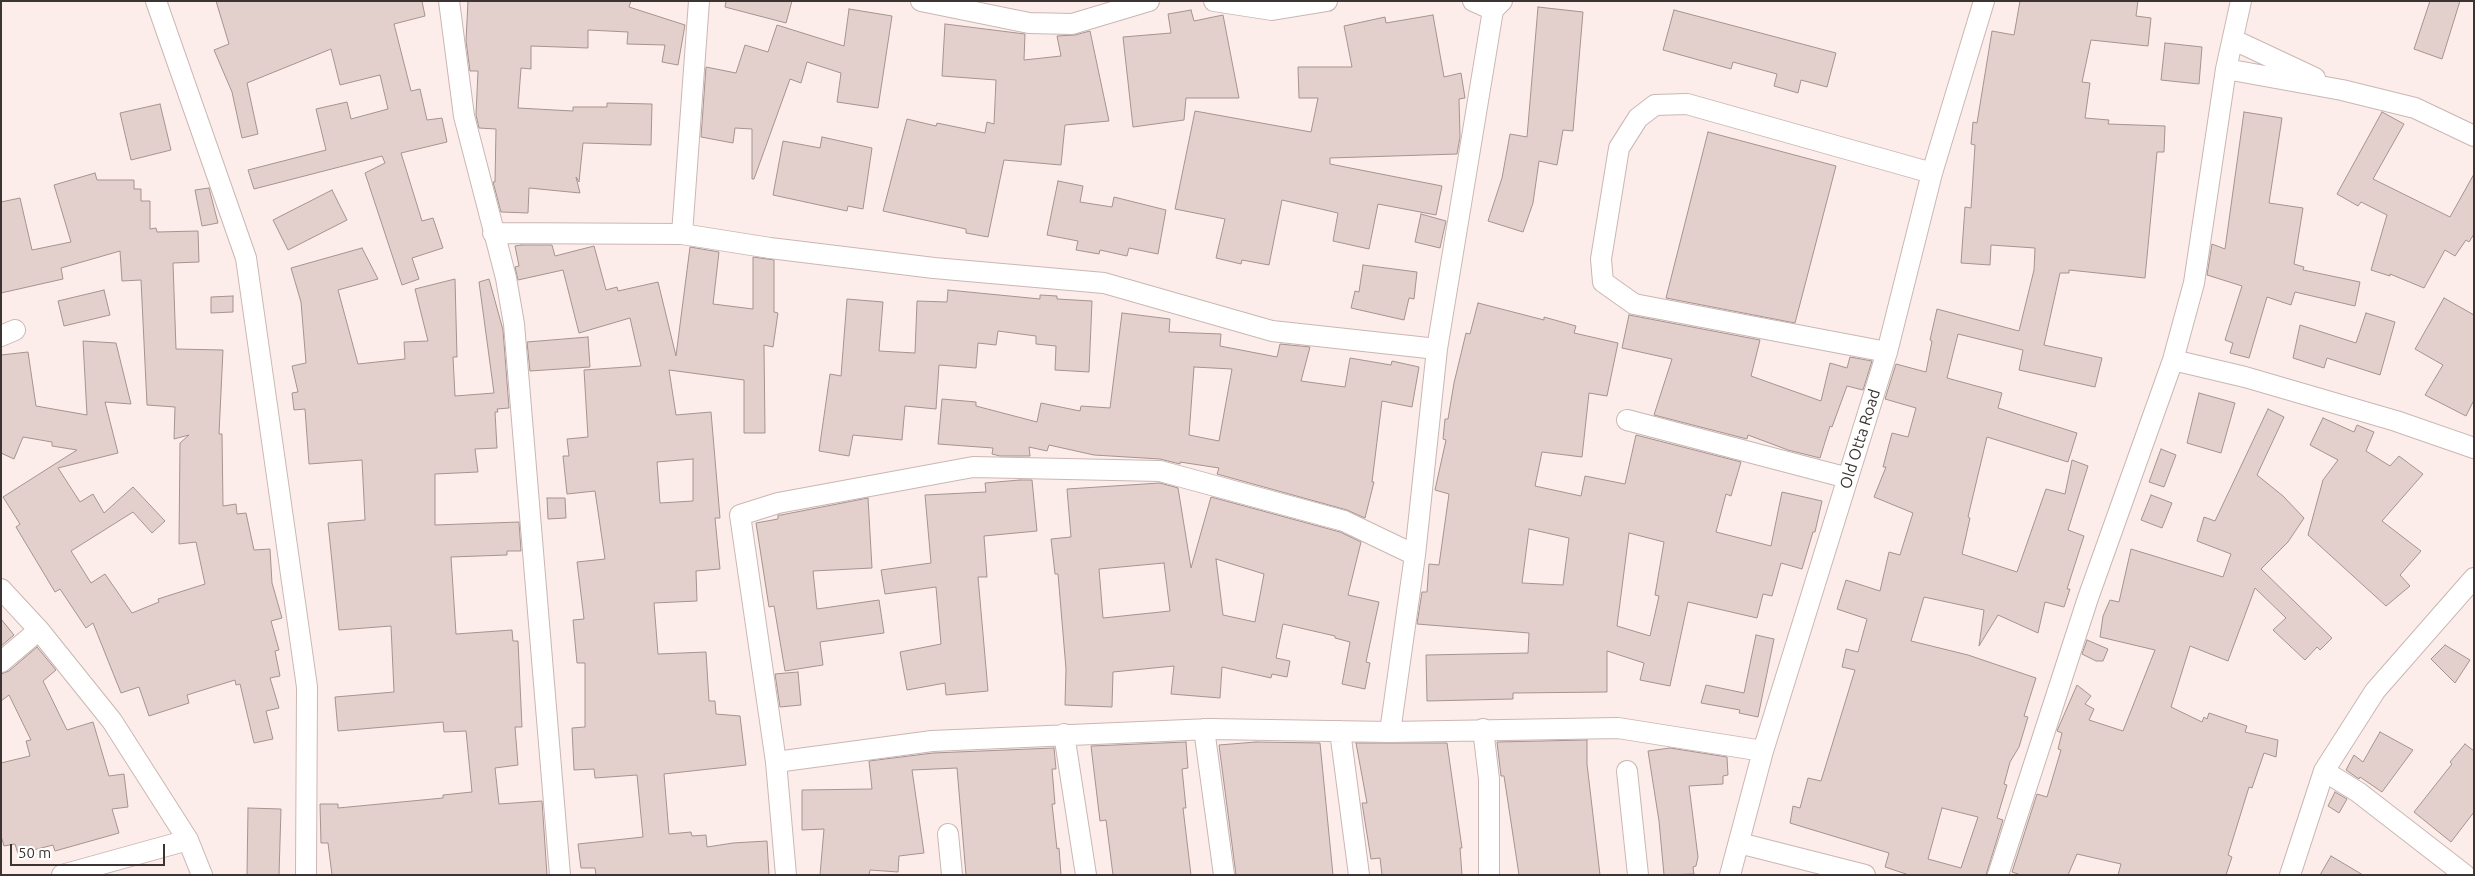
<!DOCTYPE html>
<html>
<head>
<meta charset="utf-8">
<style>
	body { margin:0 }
	#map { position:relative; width:2475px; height:876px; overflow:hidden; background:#fdedea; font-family:Ubuntu,sans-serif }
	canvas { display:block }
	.frame { position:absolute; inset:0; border:2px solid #3b3432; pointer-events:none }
	.scale { position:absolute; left:10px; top:844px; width:155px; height:22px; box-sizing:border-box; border:2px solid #3b3432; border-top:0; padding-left:6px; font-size:15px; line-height:18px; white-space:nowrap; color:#3b3432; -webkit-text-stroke:4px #fff; paint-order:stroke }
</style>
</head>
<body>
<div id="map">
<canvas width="2475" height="876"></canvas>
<div class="frame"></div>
<div class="scale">50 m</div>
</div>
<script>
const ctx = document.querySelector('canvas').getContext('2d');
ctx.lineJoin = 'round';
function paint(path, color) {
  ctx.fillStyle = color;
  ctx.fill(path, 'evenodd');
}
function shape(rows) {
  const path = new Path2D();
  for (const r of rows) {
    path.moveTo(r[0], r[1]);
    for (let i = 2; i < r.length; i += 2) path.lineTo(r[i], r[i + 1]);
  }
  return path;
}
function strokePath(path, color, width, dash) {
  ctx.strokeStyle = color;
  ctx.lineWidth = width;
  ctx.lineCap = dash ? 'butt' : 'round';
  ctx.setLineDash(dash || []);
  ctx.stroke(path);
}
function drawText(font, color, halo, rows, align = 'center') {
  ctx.font = font + ' Ubuntu,sans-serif';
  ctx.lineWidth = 4;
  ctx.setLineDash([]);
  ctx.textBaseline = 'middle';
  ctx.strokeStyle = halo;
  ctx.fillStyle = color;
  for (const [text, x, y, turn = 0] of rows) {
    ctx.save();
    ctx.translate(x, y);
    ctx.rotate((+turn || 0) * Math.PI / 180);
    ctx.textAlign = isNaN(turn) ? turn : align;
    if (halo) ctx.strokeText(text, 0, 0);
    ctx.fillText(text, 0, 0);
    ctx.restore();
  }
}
const building = shape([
	[216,1,422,1,425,16,394,24,411,91,420,89,427,120,442,118,447,142,401,153,422,221,433,218,443,248,412,258,419,279,402,285,365,173,385,163,382,156,254,189,248,170,326,150,316,109,347,102,351,119,388,109,380,75,340,85,331,49,247,83,258,134,242,138,232,92,214,50,229,44,216,1],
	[468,1,631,1,629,7,685,25,678,65,662,62,665,45,627,44,628,32,588,30,588,48,531,46,531,69,521,68,518,108,573,111,573,107,607,107,607,103,652,104,651,145,583,143,579,182,576,177,580,193,529,188,528,213,501,212,493,182,495,182,496,129,479,128,476,115,478,71,470,71,466,41,468,1],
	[726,1,792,1,786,23,725,7,726,1],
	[2020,1,2138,1,2136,16,2151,18,2148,46,2091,40,2082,82,2090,83,2085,118,2109,120,2108,124,2165,126,2164,152,2157,152,2145,278,2069,270,2069,273,2060,273,2044,345,2102,358,2095,387,2019,370,2023,350,1958,334,1947,378,2002,393,1998,408,2077,433,2068,462,1987,437,1968,517,1970,518,1962,554,2017,572,2046,489,2065,494,2072,460,2088,466,2068,530,2084,536,2067,589,2070,589,2064,607,2045,602,2038,633,1998,615,1979,646,1984,610,1924,597,1911,641,1968,655,2036,678,2024,716,2028,717,2019,747,2010,762,2004,784,2007,785,1997,818,2003,820,1986,875,1909,875,1885,867,1889,853,1790,823,1793,806,1800,808,1808,778,1821,781,1855,670,1842,667,1846,649,1858,652,1867,619,1837,609,1846,580,1880,591,1889,552,1900,555,1913,513,1874,497,1886,467,1883,467,1892,433,1908,437,1916,408,1885,399,1896,364,1926,372,1932,341,1930,340,1937,309,2019,331,2034,270,2035,248,1991,245,1990,265,1961,263,1965,207,1971,208,1975,145,1971,144,1973,122,1977,123,1992,31,2014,35,2020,1],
	[1942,808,1978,817,1961,868,1928,859,1942,808],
	[2430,1,2460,1,2442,59,2414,49,2430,1],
	[1538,7,1583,12,1573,131,1563,130,1557,165,1539,161,1533,203,1523,232,1488,221,1502,178,1510,134,1527,137,1538,7],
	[849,9,892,16,878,108,837,102,841,73,807,62,801,83,790,79,754,179,752,179,752,129,735,128,733,143,701,137,706,67,736,73,745,45,768,52,777,25,844,46,849,9],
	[1191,10,1194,21,1223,15,1239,98,1186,98,1184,120,1133,127,1123,37,1171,33,1168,14,1191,10],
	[1674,10,1836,53,1827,87,1801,80,1798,93,1774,86,1777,74,1733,62,1731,69,1663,50,1674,10],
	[1433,15,1444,77,1461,73,1465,98,1459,99,1460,137,1457,154,1330,158,1330,164,1442,186,1436,215,1378,204,1369,249,1333,241,1338,213,1282,200,1269,265,1242,260,1241,264,1216,258,1225,219,1175,209,1195,111,1311,132,1318,98,1299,98,1298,67,1352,67,1344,26,1385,17,1386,23,1433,15],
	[945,24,1025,34,1024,60,1061,56,1057,36,1075,35,1090,31,1109,121,1065,125,1061,165,1004,160,988,237,966,233,966,229,883,211,907,119,936,126,937,123,985,133,987,122,994,124,996,80,942,76,945,24],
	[2165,43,2202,47,2199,84,2161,80,2165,43],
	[160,104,171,150,131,160,120,113,160,104],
	[2244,112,2282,118,2269,203,2303,208,2294,264,2304,267,2303,270,2360,282,2355,306,2295,292,2291,305,2267,297,2249,358,2230,353,2233,343,2225,340,2242,286,2207,275,2212,244,2225,249,2244,112],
	[2382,112,2404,124,2373,179,2450,217,2474,174,2474,234,2469,242,2466,240,2455,256,2445,250,2424,288,2390,274,2390,276,2371,270,2387,215,2361,202,2358,206,2337,194,2382,112],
	[1708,132,1836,166,1795,323,1666,298,1708,132],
	[822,137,872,148,863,209,848,206,847,211,773,195,783,141,820,148,822,137],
	[95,173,97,180,134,180,134,189,141,189,141,201,150,201,150,229,156,228,157,232,198,231,199,262,173,263,176,349,223,350,219,434,222,434,223,506,236,504,237,514,246,513,254,550,270,549,272,583,282,618,271,621,279,650,275,651,280,676,270,678,279,708,266,711,273,739,254,743,240,684,236,685,235,680,187,695,189,703,149,716,139,687,121,693,93,623,86,628,60,589,55,592,16,527,20,524,3,497,77,450,52,446,52,442,23,437,14,459,1,453,1,355,28,352,36,406,87,415,83,341,116,343,131,404,105,402,118,453,58,468,80,502,93,494,104,513,133,487,165,521,152,533,133,512,71,551,91,583,105,574,132,613,159,602,158,599,205,584,196,542,179,544,180,443,189,435,174,439,175,407,147,405,141,280,122,281,120,251,61,268,63,279,1,293,1,202,20,198,32,250,71,242,54,185,95,173],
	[1058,181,1083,186,1080,202,1112,207,1114,197,1166,210,1158,254,1129,248,1127,256,1100,250,1099,254,1076,250,1078,241,1047,235,1058,181],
	[209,188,218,223,202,226,195,190,209,188],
	[332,190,347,220,288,250,273,220,332,190],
	[1421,214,1446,221,1440,248,1415,242,1421,214],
	[521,245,552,245,555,256,594,246,606,290,617,287,618,291,658,282,676,356,690,247,719,252,713,304,753,309,753,257,774,260,774,312,778,313,773,347,764,345,765,433,744,433,744,380,669,370,676,415,711,412,720,518,715,518,720,569,696,571,697,601,654,603,658,654,706,652,709,701,715,701,716,714,740,716,746,765,664,774,669,834,691,832,692,836,706,835,707,847,733,843,767,841,769,875,596,875,595,868,581,868,578,844,643,837,637,775,595,778,594,769,574,770,572,728,585,727,585,663,577,663,573,620,584,619,577,562,605,559,595,491,567,494,563,456,569,456,567,439,588,437,584,370,641,366,630,318,579,333,563,270,518,280,515,267,519,266,515,246,521,245],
	[693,459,693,501,660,503,657,462,693,459],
	[362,248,378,279,338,290,358,364,405,359,404,342,428,341,415,289,455,279,457,357,453,357,455,396,494,393,479,282,489,279,503,330,509,408,497,409,498,412,495,412,497,448,475,449,478,472,435,474,435,525,519,522,521,551,507,551,507,555,451,557,456,634,512,630,513,641,518,641,522,727,515,727,518,765,495,768,499,804,542,801,547,875,332,875,328,843,321,843,320,804,338,804,338,808,443,798,443,795,472,792,466,731,444,732,443,722,338,731,335,697,394,692,391,626,339,630,328,523,365,520,362,460,309,464,305,409,294,410,292,393,298,392,292,366,306,363,301,302,291,268,362,248],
	[1363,265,1417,272,1414,299,1409,298,1404,320,1351,308,1355,291,1359,292,1363,265],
	[104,290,110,315,64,326,58,301,104,290],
	[948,290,1040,299,1040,295,1057,296,1057,299,1092,301,1089,372,1055,370,1056,346,1036,344,1036,336,998,331,996,345,978,343,976,368,939,365,936,409,905,406,902,440,853,435,849,456,819,451,830,374,841,376,847,299,883,302,879,351,915,353,917,301,947,302,948,290],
	[233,296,233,312,211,313,211,297,233,296],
	[2444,298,2474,315,2474,400,2466,416,2425,395,2443,365,2415,349,2444,298],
	[1478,303,1544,320,1544,317,1576,326,1574,333,1618,343,1607,396,1589,393,1582,457,1542,452,1535,486,1581,496,1585,476,1625,484,1636,435,1741,462,1731,496,1726,494,1716,532,1771,546,1782,492,1822,501,1815,532,1813,532,1802,569,1781,563,1772,596,1763,594,1757,618,1688,602,1670,686,1640,680,1644,663,1607,651,1607,692,1513,693,1513,699,1427,701,1426,655,1528,653,1529,633,1417,624,1422,592,1427,592,1429,564,1439,565,1449,494,1435,490,1446,440,1443,439,1445,419,1448,419,1454,383,1466,333,1470,334,1478,303],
	[1529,529,1569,538,1563,585,1522,583,1529,529],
	[1629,533,1664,542,1655,595,1659,596,1650,636,1617,626,1629,533],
	[1122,313,1170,319,1169,332,1221,334,1220,346,1277,357,1280,344,1310,347,1301,381,1345,387,1350,358,1391,365,1392,361,1419,367,1412,407,1382,401,1372,482,1374,482,1365,518,1347,510,1217,474,1219,468,1180,462,1180,464,1160,459,1094,455,1049,445,1047,451,1029,447,1030,456,1000,456,992,454,993,448,938,444,942,399,976,402,976,406,1037,422,1041,403,1080,411,1081,406,1110,408,1122,313],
	[1194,367,1232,369,1219,441,1189,435,1194,367],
	[2366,313,2395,322,2380,375,2327,358,2324,368,2293,358,2300,325,2356,343,2366,313],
	[1629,315,1760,340,1751,376,1821,401,1830,363,1847,368,1850,357,1872,361,1863,390,1847,386,1832,427,1830,426,1820,458,1788,450,1748,435,1747,439,1654,415,1672,359,1622,348,1629,315],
	[588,337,590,367,530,371,527,342,588,337],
	[2199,393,2235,403,2221,453,2187,443,2199,393],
	[2268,409,2284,417,2257,475,2283,496,2304,518,2288,542,2261,569,2332,638,2320,650,2317,647,2305,660,2273,630,2286,618,2255,588,2228,661,2190,646,2171,707,2202,722,2204,717,2207,719,2209,713,2247,726,2245,732,2278,740,2276,757,2264,753,2252,788,2249,787,2228,855,2232,857,2226,875,2118,875,2121,864,2077,854,2068,875,2021,875,2012,872,2037,794,2047,797,2061,750,2058,749,2062,733,2057,731,2077,685,2091,696,2085,704,2094,709,2089,720,2123,731,2155,650,2100,637,2103,616,2110,600,2119,602,2131,549,2223,577,2231,554,2197,541,2204,517,2215,521,2268,409],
	[2323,418,2354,432,2357,425,2374,432,2366,451,2390,466,2399,456,2423,474,2382,521,2421,551,2400,575,2410,586,2386,606,2308,535,2323,480,2338,460,2310,445,2323,418],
	[2161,449,2176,455,2164,487,2149,482,2161,449],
	[1020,480,1032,480,1037,531,984,536,987,577,978,577,988,691,946,695,945,683,907,690,900,652,941,644,936,587,885,594,881,570,931,563,925,495,986,492,985,483,1020,480],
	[1160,483,1178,488,1191,568,1211,497,1340,532,1361,542,1348,595,1379,602,1366,662,1370,663,1365,689,1342,684,1350,642,1335,638,1335,636,1283,624,1276,658,1290,661,1287,677,1272,674,1271,678,1222,667,1220,698,1171,694,1174,666,1113,672,1112,707,1065,705,1066,669,1058,574,1055,574,1051,539,1071,537,1067,489,1160,483],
	[1216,559,1264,574,1255,622,1223,615,1216,559],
	[1164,563,1170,611,1103,618,1099,569,1164,563],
	[2151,495,2172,503,2162,528,2141,520,2151,495],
	[547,498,565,498,566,518,548,519,547,498],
	[868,498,872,568,813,571,817,609,879,600,884,633,820,642,823,665,785,671,774,606,769,607,756,523,778,519,778,515,781,515,868,498],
	[1,619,14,635,1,646,1,619],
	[1756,635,1774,639,1758,717,1739,713,1740,710,1701,703,1706,685,1744,693,1756,635],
	[2087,640,2108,649,2103,661,2096,661,2082,654,2087,640],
	[2445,645,2470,660,2455,683,2431,659,2445,645],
	[37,647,56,670,43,681,67,730,93,722,109,776,124,774,128,807,112,809,119,833,55,851,53,845,18,854,15,844,4,846,1,836,1,763,30,756,26,741,31,740,9,695,1,701,1,674,9,671,37,647],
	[798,672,801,705,780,707,775,674,798,672],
	[2380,732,2413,750,2382,792,2360,777,2359,779,2346,770,2354,755,2363,762,2380,732],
	[1587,740,1587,764,1600,875,1519,875,1504,776,1501,776,1497,742,1587,740],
	[1186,742,1188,768,1182,769,1186,808,1183,808,1191,875,1113,875,1106,820,1100,821,1091,746,1186,742],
	[1256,742,1320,743,1333,875,1236,875,1219,745,1256,742],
	[1356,743,1447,743,1462,848,1460,848,1462,875,1382,875,1380,858,1371,859,1362,803,1367,803,1356,743],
	[2465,744,2474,751,2474,812,2451,842,2414,812,2452,764,2450,762,2465,744],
	[1054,748,1056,769,1052,769,1055,804,1052,804,1057,849,1059,848,1061,875,966,875,957,768,912,770,924,853,899,856,898,872,870,870,869,875,820,875,824,829,802,830,802,790,872,789,869,761,933,753,1054,748],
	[1670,748,1727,757,1728,775,1723,776,1723,784,1689,786,1698,857,1696,866,1693,867,1694,874,1664,875,1659,821,1648,751,1670,748],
	[2335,792,2347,799,2339,813,2328,806,2335,792],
	[248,808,281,809,279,875,247,875,248,808],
	[2331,856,2363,875,2320,875,2331,856]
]);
paint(building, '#e3d0cc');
strokePath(building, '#a5938f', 1);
const minor = shape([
	[156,1,246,258,307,687,306,875],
	[449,1,464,116,506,278,514,324,560,875],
	[921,1,1029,23,1072,24,1149,1],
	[1214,1,1272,10,1327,1],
	[1473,1,1493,10],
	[2234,40,2315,78],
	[2226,69,2342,90,2415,108,2474,136],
	[493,233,682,234,770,248,934,268,1104,283,1272,331,1437,349],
	[682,234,699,1],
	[1,336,15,330],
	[1887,352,1634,304,1603,282,1601,259,1619,148,1638,118,1655,105,1687,104,1932,173],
	[2173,360,2245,377,2396,421,2474,448],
	[1627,420,1848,478],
	[1,589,39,630,112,721,188,840,202,875],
	[1,662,39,630],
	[1204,729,1224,875],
	[1483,729,1489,779,1489,875],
	[1340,731,1359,875],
	[1390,732,1415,555,1437,349,1493,10,1502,1],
	[1064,734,1086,875],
	[776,762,932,741,1210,729,1390,732,1618,728,1763,751],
	[1627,771,1638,875],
	[2324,771,2358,792,2465,875],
	[948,834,952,875],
	[1739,843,1865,875],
	[62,875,188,840],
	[786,875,776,762,740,515,778,503,973,467,1160,471,1344,521,1415,555],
	[1730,875,1763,751,1887,352,1932,173,1984,1],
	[1998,875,2088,598,2173,360,2194,283,2226,69,2241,1],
	[2290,875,2324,771,2375,691,2474,578]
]);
strokePath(minor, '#cab7b3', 22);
strokePath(minor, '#fff', 20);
drawText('16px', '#3b3432', '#fff', [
	["Old Otta Road",1860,439,-73]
]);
</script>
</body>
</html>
